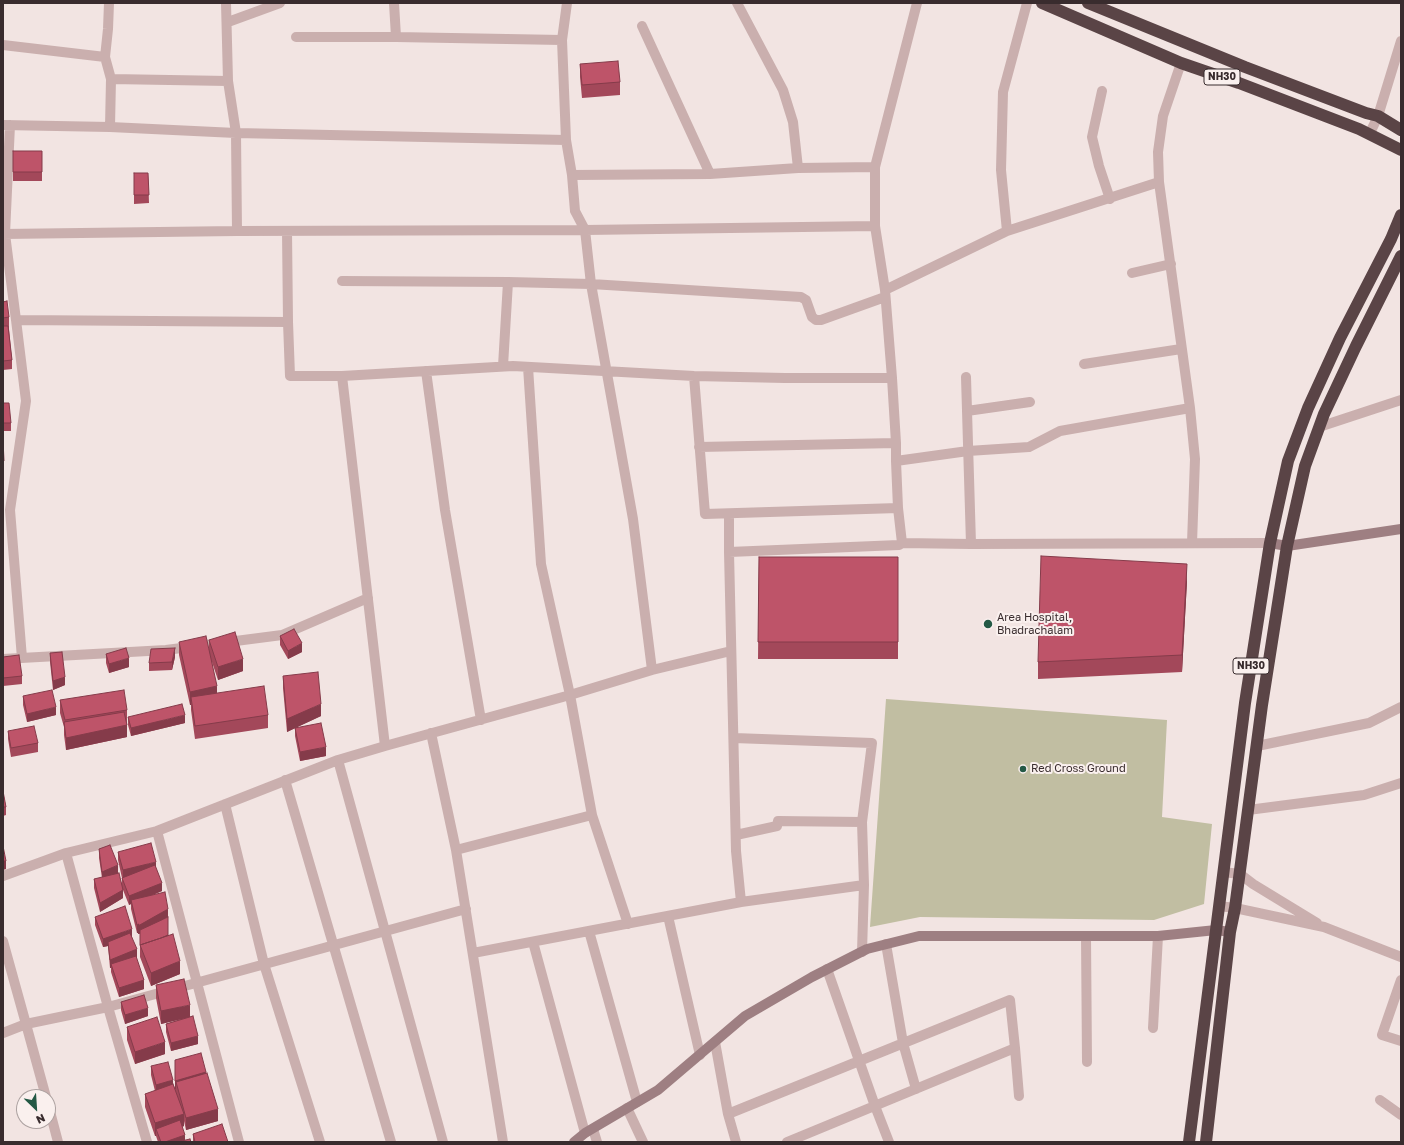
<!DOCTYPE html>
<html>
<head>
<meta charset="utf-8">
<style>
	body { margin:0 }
	#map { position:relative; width:1404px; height:1145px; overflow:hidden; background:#f2e4e2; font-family:"Golos Text",sans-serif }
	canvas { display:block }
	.frame { position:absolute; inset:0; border:4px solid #392c2e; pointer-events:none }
	.north { position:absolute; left:16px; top:1089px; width:40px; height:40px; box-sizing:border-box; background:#faf0ee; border:1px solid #ada2a1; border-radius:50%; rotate:155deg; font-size:11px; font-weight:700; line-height:16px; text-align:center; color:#392c2e }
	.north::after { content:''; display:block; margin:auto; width:14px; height:18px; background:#245945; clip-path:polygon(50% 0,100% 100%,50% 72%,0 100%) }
</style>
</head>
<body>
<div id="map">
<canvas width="1404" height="1145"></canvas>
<div class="frame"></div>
<div class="north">N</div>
</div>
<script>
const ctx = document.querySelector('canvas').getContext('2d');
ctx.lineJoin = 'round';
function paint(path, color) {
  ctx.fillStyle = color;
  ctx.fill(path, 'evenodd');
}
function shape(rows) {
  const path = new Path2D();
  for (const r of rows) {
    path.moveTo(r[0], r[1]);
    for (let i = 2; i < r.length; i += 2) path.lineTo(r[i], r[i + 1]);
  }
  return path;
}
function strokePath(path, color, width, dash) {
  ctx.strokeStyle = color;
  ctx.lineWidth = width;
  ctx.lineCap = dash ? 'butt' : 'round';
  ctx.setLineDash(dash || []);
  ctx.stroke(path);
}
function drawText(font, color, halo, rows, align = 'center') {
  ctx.font = font + ' "Golos Text",sans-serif';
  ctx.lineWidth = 4;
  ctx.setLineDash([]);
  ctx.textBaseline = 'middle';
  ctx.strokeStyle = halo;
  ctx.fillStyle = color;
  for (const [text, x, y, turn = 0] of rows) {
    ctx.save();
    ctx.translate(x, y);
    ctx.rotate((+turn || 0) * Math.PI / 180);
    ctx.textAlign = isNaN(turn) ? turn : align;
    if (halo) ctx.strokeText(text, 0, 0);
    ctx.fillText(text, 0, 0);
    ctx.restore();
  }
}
paint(shape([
	[886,699,1167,720,1162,817,1212,824,1204,904,1154,920,920,917,870,927]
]), '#c1bea2');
strokePath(shape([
	[109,3,108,29,105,57,111,79,110,127],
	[226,3,228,81,236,133,237,231],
	[394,3,396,37],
	[737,3,783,90,793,122,798,168],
	[228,22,280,3],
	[642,26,710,174],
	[296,37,396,37,562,40],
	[3,45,105,57],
	[1181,63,1163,116,1158,152,1159,182,1190,408,1195,459,1192,543],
	[111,79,228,81],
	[1102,91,1092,137,1099,166,1110,199],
	[3,125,110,127,236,133,566,140,562,40,567,3],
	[10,125,5,234,16,320,288,322,290,376,342,376],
	[1370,133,1378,116,1401,41],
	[566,140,572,175],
	[287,231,288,322],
	[1007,231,1001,170,1003,92,1027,3],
	[3,234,237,231,585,230,575,211,572,175,710,174,798,168,875,167],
	[1132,273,1171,264],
	[342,281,508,282],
	[885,290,1007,231,1159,182],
	[16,320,26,401,10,510,22,658],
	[1084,364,1181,349],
	[503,366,508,282,591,284,801,297,806,300,812,317,816,320,821,320,885,297],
	[426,371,445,510,481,720],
	[694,376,705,514,898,508],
	[966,377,971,544],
	[892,378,885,290,875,226,875,167,917,3],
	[967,411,1030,402],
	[1319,427,1401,400],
	[699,447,896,443],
	[896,461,968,451,1029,447,1060,431,1190,408],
	[729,552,729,514],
	[731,651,652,670,570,695,385,746,342,376,513,366,694,376,785,378,892,378,896,443,896,461,898,508,902,543],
	[3,659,166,650,282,635,368,598],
	[652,670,633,519,591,284,585,230,875,226],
	[431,733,456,850,503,1142],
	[734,738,872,743,862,822,864,885],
	[385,746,338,760,443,1142],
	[1257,746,1369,723,1401,707],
	[285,780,391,1142],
	[225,804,264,964,320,1142],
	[1248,810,1364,795,1401,783],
	[592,815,628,924],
	[736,835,777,826,778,821,862,822],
	[456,850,592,815,570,695,541,564,528,367],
	[1223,872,1240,874,1253,884,1317,923],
	[3,876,66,853,157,831],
	[1219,906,1235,908,1324,927,1401,957],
	[668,916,700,1055],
	[589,931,637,1102],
	[1086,936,1087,1062],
	[3,941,26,1024,3,1033],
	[533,942,585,1133],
	[886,944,903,1043,916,1089],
	[862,952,864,885,741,902,736,851,729,552,899,545,902,543,971,544,1270,543],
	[473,953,741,902],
	[827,969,875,1106,889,1142],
	[1401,980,1382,1035,1401,1041],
	[1153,1028,1158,936],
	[715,1042,728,1114,736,1142],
	[1015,1048,1019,1096],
	[46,1097,26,1024,108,1007,66,853],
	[1380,1100,1401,1115],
	[48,1104,58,1142],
	[627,1108,643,1142],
	[728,1114,1010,1000,1015,1048,787,1142],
	[593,1129,597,1142],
	[147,1142,108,1007,466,909],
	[239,1142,157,831,338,760]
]), '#caafae', 10);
strokePath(shape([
	[1270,543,1287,546,1401,529],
	[574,1142,585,1133,658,1090,745,1016,812,977,867,949,919,936,1158,936,1216,930,1230,932]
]), '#9e7f82', 10);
strokePath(shape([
	[1042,3,1181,63,1239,83,1359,129,1401,150],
	[1088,3,1245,67,1366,113,1378,116,1401,130],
	[1189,1142,1245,703,1270,543,1288,461,1308,408,1340,338,1391,239,1401,215],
	[1206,1142,1230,932,1235,908,1262,705,1287,546,1305,466,1324,414,1356,346,1401,256]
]), '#5a4446', 12);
paint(shape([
	[580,64,620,82,620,95,582,98,580,77],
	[13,151,42,151,42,181,13,181],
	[134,173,148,173,149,203,134,204],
	[3,302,9,317,9,329,12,360,12,369,3,370],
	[3,403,11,423,11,431,3,431],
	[3,440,4,469,3,469],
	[759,557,898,557,898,659,758,659],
	[1187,581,1182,672,1038,679,1038,662],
	[280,636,302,652,288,659,280,645],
	[209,640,243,671,218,680,212,662,217,693,268,715,268,728,195,739,191,710,191,705,190,705,179,655,179,642,209,649],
	[50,653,65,685,53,690,50,662],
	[106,654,129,667,109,673,106,663],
	[3,657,22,676,22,684,3,686],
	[175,657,172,670,149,671,149,663],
	[283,676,321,716,297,727,326,756,300,761,295,736,295,728,287,732,283,688],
	[23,696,56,715,27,722,23,705],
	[60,700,127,710,127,737,66,750,64,735,64,727,60,713],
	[128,717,185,723,131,736,128,725],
	[8,731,38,743,38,752,11,757,8,739],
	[3,791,6,807,6,815,3,816],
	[99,849,118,874,122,884,122,878,118,860,118,852,156,868,162,891,153,895,168,936,180,974,151,986,140,957,140,934,138,934,138,933,137,933,131,909,131,904,129,905,123,890,123,898,100,912,94,888,94,879,102,878,99,858],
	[95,917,132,937,136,957,144,989,119,997,111,972,111,968,110,968,108,946,103,947,95,925],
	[156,985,190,1017,198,1044,171,1051,166,1032,166,1024,182,1019,161,1024,156,998],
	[121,1002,148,1016,125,1024,121,1010],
	[127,1027,165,1054,135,1064,127,1040],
	[175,1060,206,1073,218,1121,186,1130,184,1121,184,1126,182,1127,185,1140,191,1142,158,1142,156,1136,155,1136,145,1107,145,1094,155,1091,151,1075,151,1066,173,1084,175,1088],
	[193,1134,228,1142,193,1142]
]), '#a3485a');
paint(shape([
	[1187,564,1187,581,1182,672,1182,655],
	[302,643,302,652,288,659,288,651],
	[175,648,175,657,172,670,172,662],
	[129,658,129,667,109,673,109,664],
	[243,659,243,671,218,680,218,667],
	[65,677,65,685,53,690,53,681],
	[217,686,217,699,191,697,191,705,190,705,190,692],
	[321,704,321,716,287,732,287,719],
	[56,707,56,715,27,722,27,714],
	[185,715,185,723,131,736,131,728],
	[127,725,127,737,66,750,66,738],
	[326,747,326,756,300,761,300,752],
	[3,861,6,861,6,869,3,870],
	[156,862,156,870,123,879,123,870],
	[118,865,118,874,102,880,102,872],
	[162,883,162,891,132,903,131,900,131,904,129,905,129,896],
	[123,890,123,898,100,912,100,903],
	[168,909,168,944,143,954,168,917,138,934,138,933,137,933,137,925],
	[132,929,132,937,108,942,108,946,103,947,103,939],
	[137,949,137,957,112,967,111,964,111,968,110,968,110,960],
	[180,961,180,974,151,986,151,973],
	[144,980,144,989,119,997,119,988],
	[190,1005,190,1017,161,1024,161,1011],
	[148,1008,148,1016,125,1024,125,1015],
	[198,1036,198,1044,171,1051,171,1043],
	[165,1042,165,1054,135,1064,135,1052],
	[206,1072,206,1081,176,1082,176,1089,175,1089,175,1081],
	[173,1080,173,1089,156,1093,156,1085],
	[218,1109,218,1121,186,1130,186,1118],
	[184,1114,184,1126,159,1135,156,1129,156,1136,155,1136,155,1123],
	[185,1135,185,1142,165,1142]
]), '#853b4a');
const building = shape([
	[618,61,620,82,582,85,580,64,618,61],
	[13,151,42,151,42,172,13,172,13,151],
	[134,173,148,173,149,195,134,195,134,173],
	[7,301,9,317,3,318,3,302,7,301],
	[3,326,8,326,12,360,3,361,3,326],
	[3,403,9,403,11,423,3,423,3,403],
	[3,440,4,461,3,461,3,440],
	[1041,556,1187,564,1182,655,1038,662,1041,556],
	[759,557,898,557,898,642,758,642,759,557],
	[294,629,302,643,288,651,280,636,294,629],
	[235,632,243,659,218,667,209,640,235,632],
	[206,636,217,686,190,692,179,642,206,636],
	[126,648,129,658,109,664,106,654,126,648],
	[175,648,172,662,149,663,151,649,175,648],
	[62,652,65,677,53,681,50,653,62,652],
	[19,655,22,676,3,678,3,657,19,655],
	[318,672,321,704,287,719,283,676,318,672],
	[264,686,268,715,195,726,191,697,264,686],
	[52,690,56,707,27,714,23,696,52,690],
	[124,690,127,710,65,720,60,700,124,690],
	[182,704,185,715,131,728,128,717,182,704],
	[124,712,127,725,66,738,64,722,124,712],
	[321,723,326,747,300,752,295,728,321,723],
	[34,726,38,743,11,748,8,731,34,726],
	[3,791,6,807,3,807,3,791],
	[151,843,156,862,123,870,118,852,151,843],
	[110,845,118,865,102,872,99,849,110,845],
	[3,846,6,861,3,861,3,846],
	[155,865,162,883,129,896,122,878,155,865],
	[119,873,123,890,100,903,94,879,119,873],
	[165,892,168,909,138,926,139,924,137,925,131,900,165,892],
	[125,906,132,929,103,939,95,917,125,906],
	[168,917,168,935,161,938,140,945,140,930,168,917],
	[130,933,137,949,110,960,108,942,130,933],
	[173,934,180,961,151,973,140,945,173,934],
	[136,956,144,980,119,988,111,964,136,956],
	[184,979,190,1005,161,1011,156,985,184,979],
	[144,995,148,1008,125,1015,121,1002,144,995],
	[193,1016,198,1036,171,1043,166,1024,193,1016],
	[157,1017,165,1042,135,1052,127,1027,157,1017],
	[201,1053,206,1072,175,1081,175,1060,201,1053],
	[168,1062,173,1080,156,1085,151,1066,168,1062],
	[207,1073,218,1109,186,1118,176,1082,207,1073],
	[173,1084,184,1114,155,1123,145,1094,173,1084],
	[180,1120,185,1135,165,1142,161,1142,156,1129,180,1120],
	[222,1124,228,1142,195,1142,193,1134,222,1124],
	[190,1139,191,1142,177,1142,190,1139]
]);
paint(building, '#be5469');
strokePath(building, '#853b4a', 1);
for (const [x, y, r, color] of [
	[988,624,5,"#245945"],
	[1023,769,4,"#245945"]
]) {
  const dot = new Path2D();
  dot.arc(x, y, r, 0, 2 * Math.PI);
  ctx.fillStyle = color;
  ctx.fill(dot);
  strokePath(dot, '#faf0ee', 1.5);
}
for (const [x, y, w] of [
	[1222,77,36],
	[1251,666,36]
]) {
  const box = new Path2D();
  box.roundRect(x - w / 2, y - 8, w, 16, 3);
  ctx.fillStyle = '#faf0ee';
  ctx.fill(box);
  strokePath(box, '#392c2e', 1);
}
drawText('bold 10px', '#392c2e', null, [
	["NH30",1222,77],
	["NH30",1251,666]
]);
drawText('11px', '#392c2e', '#faf0ee', [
	["Area Hospital,",997,618],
	["Bhadrachalam",997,631],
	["Red Cross Ground",1031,769]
], 'left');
</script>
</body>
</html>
